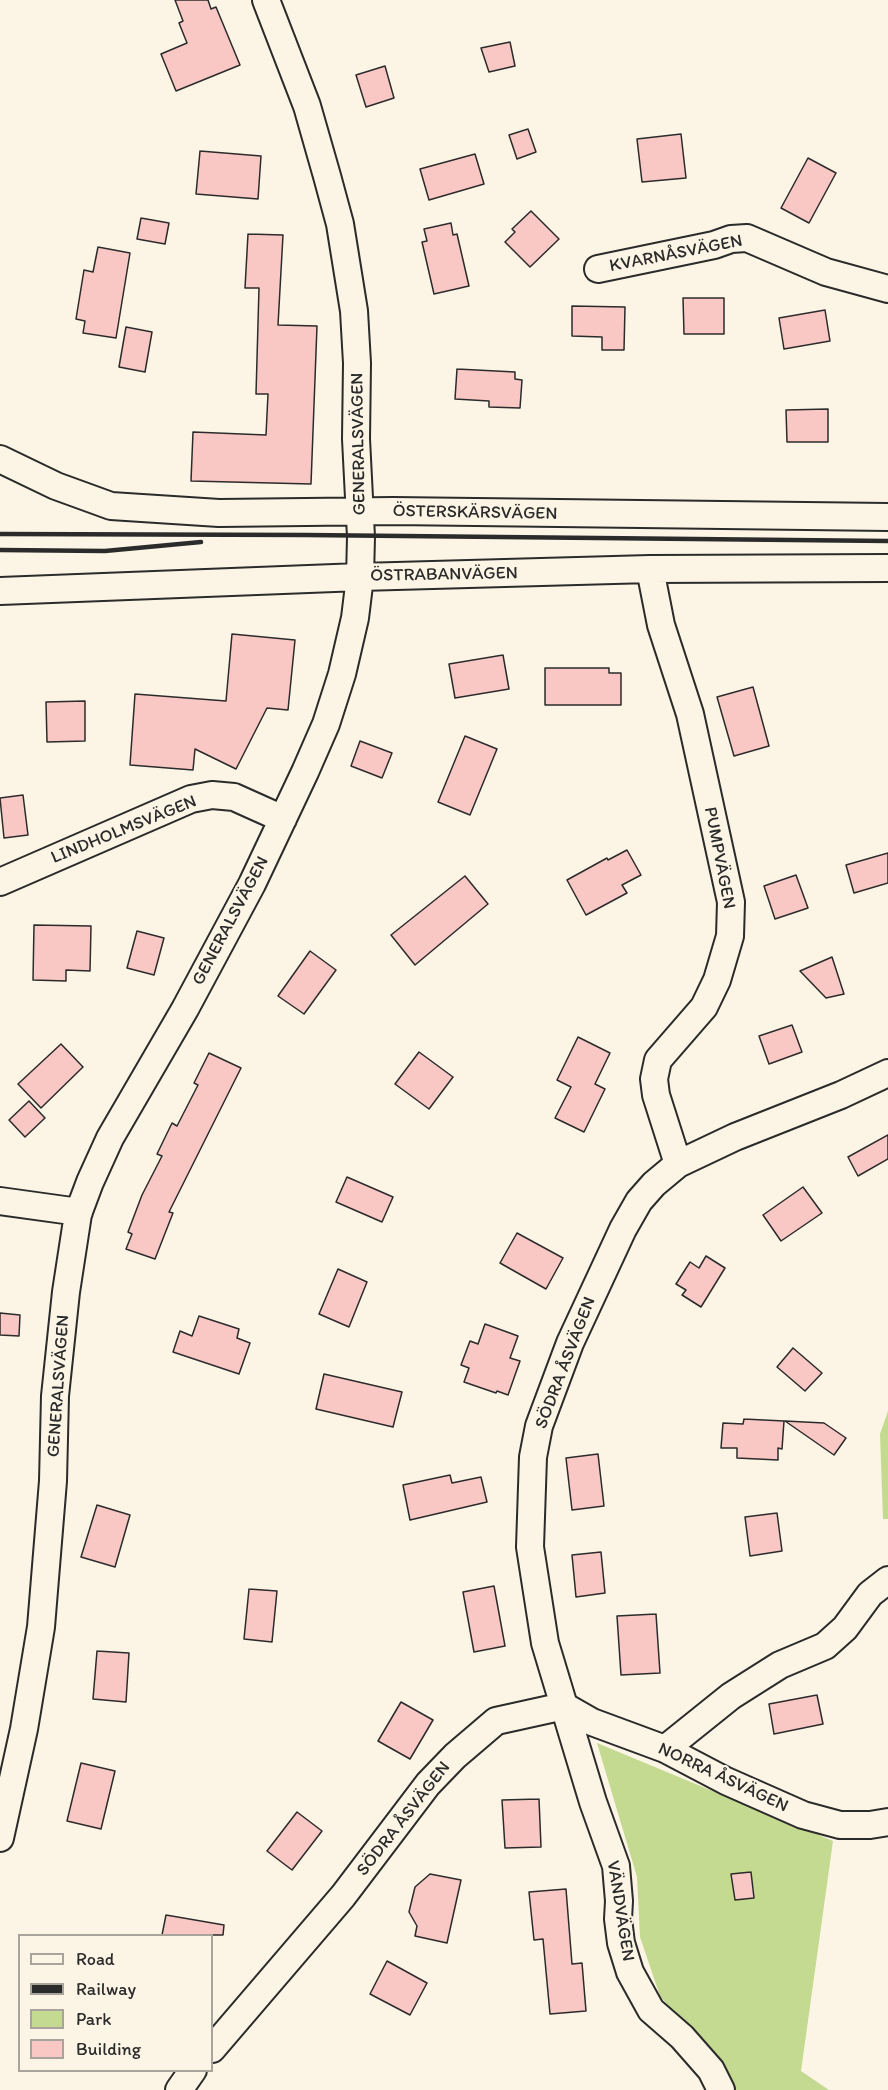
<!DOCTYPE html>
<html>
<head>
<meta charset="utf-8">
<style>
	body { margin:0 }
	#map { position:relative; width:888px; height:2090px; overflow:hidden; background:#fcf5e5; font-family:Itim,sans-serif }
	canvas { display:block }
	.legend { position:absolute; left:18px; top:1934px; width:195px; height:138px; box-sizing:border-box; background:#fcf5e5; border:2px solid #a8a49b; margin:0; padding:8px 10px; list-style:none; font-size:18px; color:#2b2b2b }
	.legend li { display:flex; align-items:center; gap:12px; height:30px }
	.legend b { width:30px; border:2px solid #a8a49b }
</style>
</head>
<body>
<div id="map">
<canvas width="888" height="2090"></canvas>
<ul class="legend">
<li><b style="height:8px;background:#fcf5e5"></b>Road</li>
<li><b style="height:8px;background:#2b2b2b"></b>Railway</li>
<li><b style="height:16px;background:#c3da90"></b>Park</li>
<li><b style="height:16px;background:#f9c8c5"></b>Building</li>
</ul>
</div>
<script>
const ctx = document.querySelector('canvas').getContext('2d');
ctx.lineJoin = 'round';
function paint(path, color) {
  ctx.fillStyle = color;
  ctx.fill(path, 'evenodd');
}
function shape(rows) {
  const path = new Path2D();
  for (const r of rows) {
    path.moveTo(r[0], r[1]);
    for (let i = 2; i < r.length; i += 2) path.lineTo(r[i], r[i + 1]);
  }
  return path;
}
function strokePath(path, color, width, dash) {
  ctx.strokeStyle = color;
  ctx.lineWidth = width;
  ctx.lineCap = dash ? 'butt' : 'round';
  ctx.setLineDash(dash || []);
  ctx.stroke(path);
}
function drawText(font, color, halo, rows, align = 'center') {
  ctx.font = font + ' Itim,sans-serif';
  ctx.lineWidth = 4.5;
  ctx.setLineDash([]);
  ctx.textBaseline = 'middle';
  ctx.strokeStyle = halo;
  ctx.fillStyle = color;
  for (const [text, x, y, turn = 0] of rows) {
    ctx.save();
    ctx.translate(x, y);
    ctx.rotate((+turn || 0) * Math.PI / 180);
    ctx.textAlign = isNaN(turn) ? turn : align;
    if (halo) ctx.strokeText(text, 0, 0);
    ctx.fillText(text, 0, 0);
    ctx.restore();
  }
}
paint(shape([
	[888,1411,888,1519,883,1519,880,1434],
	[597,1743,833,1841,801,2071,829,2090,736,2090,713,2058,660,1996,640,1937,637,1877]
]), '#c3da90');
const building = shape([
	[175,0,208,0,211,9,216,7,240,65,176,91,161,54,187,43,179,23,183,21,175,0],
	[510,42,515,66,489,72,481,48,510,42],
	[385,66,394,98,366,107,356,75,385,66],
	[528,129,536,152,517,159,509,135,528,129],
	[681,134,686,178,642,182,637,139,681,134],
	[200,151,261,156,258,199,196,194,200,151],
	[475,154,484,184,429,200,420,169,475,154],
	[808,158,836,173,809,223,781,208,808,158],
	[531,211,559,239,530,267,505,242,515,232,512,229,531,211],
	[141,218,169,223,165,244,137,239,141,218],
	[451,223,453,235,457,234,469,286,434,294,422,242,427,241,424,229,451,223],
	[248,234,283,235,278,325,317,326,311,484,191,481,193,432,266,435,268,394,256,394,259,288,245,288,248,234],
	[98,247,130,253,116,338,83,333,85,321,76,319,84,270,93,272,98,247],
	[683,298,724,298,724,334,684,334,683,298],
	[572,306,625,307,624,350,602,350,602,337,572,336,572,306],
	[825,310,830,341,784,349,779,318,825,310],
	[126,327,152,332,145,372,119,367,126,327],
	[457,369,515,372,515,379,522,380,520,408,489,407,489,401,455,399,457,369],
	[828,409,828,442,787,442,786,410,828,409],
	[232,634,295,640,288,710,267,708,236,769,195,749,193,770,130,765,135,694,226,701,232,634],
	[503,655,509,689,455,698,449,664,503,655],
	[545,668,609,668,609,673,621,673,621,705,545,705,545,668],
	[753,687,769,746,734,756,717,697,753,687],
	[85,701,85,741,47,742,46,702,85,701],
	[465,736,497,749,470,815,438,802,465,736],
	[360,741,392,753,382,778,351,766,360,741],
	[23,795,28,835,4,838,0,798,23,795],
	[627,850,641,875,622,885,627,893,586,915,567,880,607,858,608,860,627,850],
	[888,853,888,883,854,893,846,865,888,853],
	[796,875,808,908,775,919,764,886,796,875],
	[465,876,488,904,415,965,391,935,465,876],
	[34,925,91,926,90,971,66,970,66,981,33,980,34,925],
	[137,931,164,938,154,975,127,968,137,931],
	[310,951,336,970,304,1014,278,996,310,951],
	[832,957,844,994,826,998,800,971,832,957],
	[792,1025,802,1052,769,1064,759,1036,792,1025],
	[578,1037,610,1053,595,1084,605,1089,584,1132,555,1118,571,1087,557,1080,578,1037],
	[61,1044,83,1067,41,1108,18,1084,61,1044],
	[419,1052,453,1077,429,1109,395,1084,419,1052],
	[209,1053,241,1068,169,1212,173,1213,155,1259,126,1249,132,1234,128,1232,142,1195,162,1156,157,1154,172,1123,177,1126,198,1085,194,1083,209,1053],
	[29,1101,45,1118,25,1137,9,1120,29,1101],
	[888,1135,888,1159,858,1176,848,1157,888,1135],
	[347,1177,393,1197,382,1222,336,1202,347,1177],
	[803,1187,822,1213,781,1241,763,1215,803,1187],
	[517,1233,563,1258,546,1289,500,1263,517,1233],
	[706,1256,725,1268,701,1307,682,1295,686,1290,676,1284,690,1262,699,1268,706,1256],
	[338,1269,367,1282,349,1327,319,1314,338,1269],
	[0,1313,20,1315,19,1336,0,1335,0,1313],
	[199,1316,239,1329,237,1338,250,1343,239,1374,173,1352,180,1331,192,1336,199,1316],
	[485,1324,518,1336,510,1358,520,1361,508,1395,497,1391,496,1393,464,1382,469,1368,461,1365,470,1341,478,1344,485,1324],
	[793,1348,822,1373,805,1391,777,1367,793,1348],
	[324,1374,402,1392,393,1427,316,1409,324,1374],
	[744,1419,784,1421,782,1449,778,1448,778,1460,737,1458,737,1448,721,1448,723,1423,743,1424,744,1419],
	[785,1421,824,1423,846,1438,834,1455,785,1421],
	[598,1454,604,1506,572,1510,566,1458,598,1454],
	[450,1475,452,1483,481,1477,487,1502,410,1520,403,1485,450,1475],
	[97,1505,130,1515,115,1567,81,1557,97,1505],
	[777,1513,782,1551,750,1556,745,1517,777,1513],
	[601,1552,605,1593,576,1597,572,1555,601,1552],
	[494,1586,505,1646,474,1652,463,1592,494,1586],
	[249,1589,277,1591,272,1642,244,1639,249,1589],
	[656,1614,660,1673,621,1675,617,1616,656,1614],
	[97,1651,129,1653,126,1702,93,1699,97,1651],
	[817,1695,823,1724,774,1734,769,1704,817,1695],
	[401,1702,433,1720,410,1759,378,1741,401,1702],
	[81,1763,115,1771,101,1829,67,1821,81,1763],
	[539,1799,541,1847,505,1848,502,1800,539,1799],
	[297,1812,322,1831,292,1870,267,1851,297,1812],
	[751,1872,754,1898,735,1900,731,1874,751,1872],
	[430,1874,461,1880,447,1943,415,1936,417,1926,409,1912,415,1887,430,1874],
	[566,1889,572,1964,582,1963,586,2011,550,2014,543,1939,534,1940,529,1892,566,1889],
	[166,1915,224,1925,223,1935,162,1935,166,1915],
	[387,1961,427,1983,410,2015,370,1994,387,1961]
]);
paint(building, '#f9c8c5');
strokePath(building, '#2b2b2b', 1.5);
const street = shape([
	[598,269,714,245,731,239,747,238,826,272,888,289],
	[0,459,56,486,111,506,219,513,393,511,888,517],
	[650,569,661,625,690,714,731,902,730,936,717,980,704,1007,658,1060,654,1079,656,1095,678,1164],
	[0,591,360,577,650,569,888,568],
	[0,882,191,799,212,795,234,797,283,819],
	[0,1201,79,1212],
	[564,1706,592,1722,665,1749,726,1781,803,1815,840,1825,870,1825,888,1822],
	[665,1749,731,1696,780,1665,825,1646,845,1628,870,1594,888,1580],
	[0,1838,24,1729,41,1627,53,1481,55,1396,66,1292,78,1214,90,1182,110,1138,185,1009,252,884,305,772,326,724,342,674,355,618,360,577,361,537,356,439,357,363,354,311,340,224,327,176,307,106,266,0],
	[212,2049,343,1896,428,1784,455,1756,496,1721,564,1706],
	[179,2090,193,2070],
	[721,2090,711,2070,682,2037,651,2010,630,1972,621,1943,618,1919,619,1901,616,1866,593,1802,545,1643,530,1547,533,1457,539,1426,570,1343,623,1229,639,1201,654,1184,678,1164,735,1137,841,1095,888,1073]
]);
strokePath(street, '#2b2b2b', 30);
strokePath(street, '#fcf5e5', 26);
strokePath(shape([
	[0,534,306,535,888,541],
	[0,550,105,551,201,542]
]), '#2b2b2b', 4.5);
drawText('18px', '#2b2b2b', '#fcf5e5', [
	["KVARNÅSVÄGEN",676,254,-11],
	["GENERALSVÄGEN",359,444,-91],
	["ÖSTERSKÄRSVÄGEN",475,513,1],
	["ÖSTRABANVÄGEN",444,575,-1],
	["LINDHOLMSVÄGEN",124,830,-22],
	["PUMPVÄGEN",719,858,79],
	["GENERALSVÄGEN",231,921,-62],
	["SÖDRA ÅSVÄGEN",566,1363,-69],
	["GENERALSVÄGEN",59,1386,-86],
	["NORRA ÅSVÄGEN",723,1778,25],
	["SÖDRA ÅSVÄGEN",404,1819,-52],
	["VÄNDVÄGEN",620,1911,81]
]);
</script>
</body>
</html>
